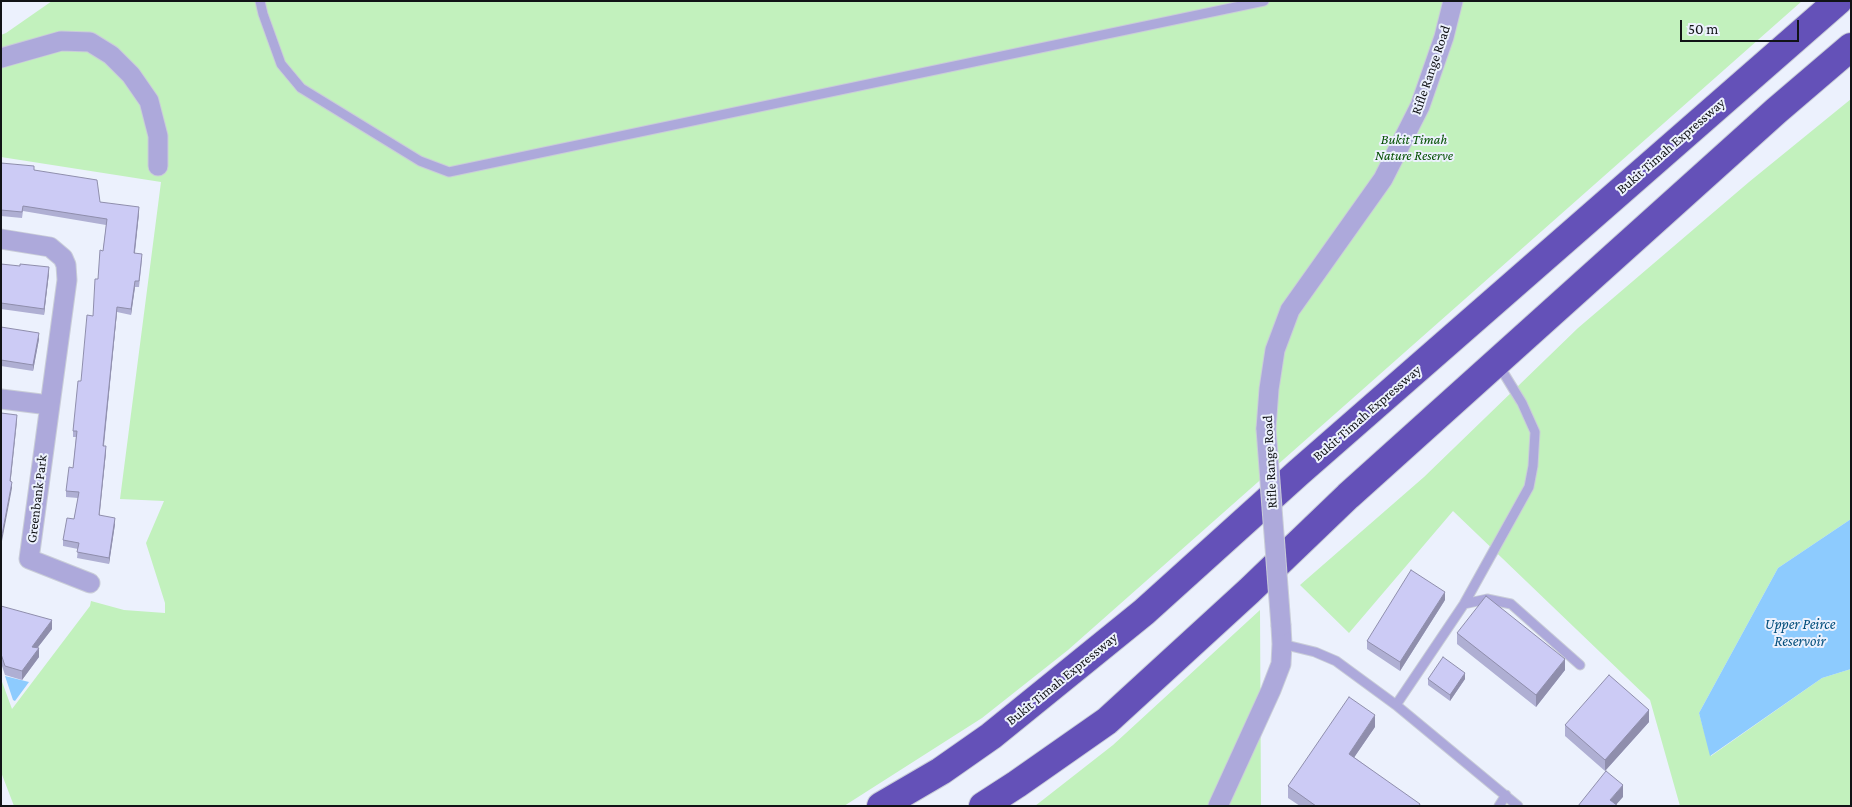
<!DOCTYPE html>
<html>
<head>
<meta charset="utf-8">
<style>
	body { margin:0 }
	#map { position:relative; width:1852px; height:807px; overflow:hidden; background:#ecf1fd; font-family:"Crimson Pro",serif }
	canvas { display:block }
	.frame { position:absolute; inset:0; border:2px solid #111316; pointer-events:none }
	.scale { position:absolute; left:1680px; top:20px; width:119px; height:22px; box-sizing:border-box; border:2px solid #111316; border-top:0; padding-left:6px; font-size:15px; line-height:18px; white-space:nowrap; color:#111316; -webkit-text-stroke:4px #ecf1fd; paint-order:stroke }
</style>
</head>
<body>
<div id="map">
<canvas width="1852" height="807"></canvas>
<div class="frame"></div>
<div class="scale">50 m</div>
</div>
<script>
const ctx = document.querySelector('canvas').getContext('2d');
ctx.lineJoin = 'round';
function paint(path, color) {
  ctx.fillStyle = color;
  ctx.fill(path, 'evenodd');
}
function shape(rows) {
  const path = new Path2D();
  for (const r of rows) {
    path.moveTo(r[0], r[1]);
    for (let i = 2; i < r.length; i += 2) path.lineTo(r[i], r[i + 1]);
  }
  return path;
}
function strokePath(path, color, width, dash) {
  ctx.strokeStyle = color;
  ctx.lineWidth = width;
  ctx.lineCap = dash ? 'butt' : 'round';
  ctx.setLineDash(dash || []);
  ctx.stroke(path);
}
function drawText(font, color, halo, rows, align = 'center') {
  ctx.font = font + ' "Crimson Pro",serif';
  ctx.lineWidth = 4;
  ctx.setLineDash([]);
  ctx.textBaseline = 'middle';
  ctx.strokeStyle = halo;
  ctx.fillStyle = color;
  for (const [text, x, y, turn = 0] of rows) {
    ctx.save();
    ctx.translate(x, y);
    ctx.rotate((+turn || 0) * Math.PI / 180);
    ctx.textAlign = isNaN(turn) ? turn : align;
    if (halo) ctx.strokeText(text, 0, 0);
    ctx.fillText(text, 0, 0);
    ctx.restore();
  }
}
paint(shape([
	[52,1,1802,1,1068,650,982,718,844,806,14,806,1,772,1,679,12,709,90,606,91,601,124,610,165,613,165,603,146,543,164,501,120,499,161,182,1,157,1,35,6,33],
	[1851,99,1851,519,1778,568,1699,713,1711,756,1822,678,1851,669,1851,806,1680,806,1650,700,1453,511,1349,633,1300,585,1424,477,1578,328,1749,182],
	[1260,610,1261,806,1035,806,1113,745]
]), '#c2f1bd');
paint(shape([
	[1851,519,1851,669,1822,678,1710,756,1699,713,1778,568],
	[5,676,29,682,15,701,13,700]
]), '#8dcbfe');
const service = shape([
	[260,1,263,14,281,64,301,88,420,161,449,172,1264,1],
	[1464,604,1487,599,1511,604,1580,665],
	[1282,644,1315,652,1336,661,1396,705,1518,806],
	[1396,705,1464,604,1529,487,1533,466,1535,432,1522,403,1498,364],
	[1499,806,1506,795]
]);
const minor = shape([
	[1,58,61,41,90,42,111,55,131,75,149,101,158,136,158,166],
	[1,239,50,247,63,258,66,265,67,280,29,559,90,583],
	[1,399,49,405],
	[1266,429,1269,389,1275,350,1290,310,1383,179,1420,106,1444,37,1453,1],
	[1218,806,1271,690,1281,664,1282,644,1281,626]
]);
const motorway = shape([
	[881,806,941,771,991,736,1144,612,1298,473,1838,1],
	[983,806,1017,784,1107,721,1249,591,1348,496,1776,111,1851,47]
]);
strokePath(service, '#c9cdd8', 11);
strokePath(minor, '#c9cdd8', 21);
strokePath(motorway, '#c9cdd8', 30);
strokePath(service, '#ada9db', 9);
strokePath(minor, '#ada9db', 19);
strokePath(motorway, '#6451b8', 28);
const minorBridge = shape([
	[1266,429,1281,626]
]);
strokePath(minorBridge, '#c9cdd8', 21, []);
strokePath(minorBridge, '#ada9db', 19);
paint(shape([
	[1,163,34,170,100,202,139,213,135,253,142,260,139,287,135,287,131,315,117,312,104,446,106,452,99,515,115,524,109,564,77,558,78,549,63,546,63,540,74,519,78,498,66,497,66,491,73,468,76,437,73,437,73,431,93,316,103,251,106,225,23,211,22,218,1,216],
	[1,264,49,273,44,315,1,309],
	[1,327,39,339,33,371,1,366],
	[1445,600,1400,671,1367,649,1367,641],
	[1,606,52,629,37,648,39,657,22,680,5,675,1,663],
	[1457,633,1565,670,1536,707,1457,644],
	[1428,679,1465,679,1450,701,1428,685],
	[1649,722,1605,771,1565,736,1565,725],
	[1375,727,1354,757,1420,806,1300,806,1288,798,1288,786]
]), '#afafd3');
paint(shape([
	[139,207,139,213,134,259,134,253],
	[49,267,49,273,44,315,44,309],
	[135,281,135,287,131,315,131,309],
	[117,307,117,312,103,452,103,446],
	[39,333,39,339,33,371,33,365],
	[17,415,17,421,10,487,10,481],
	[106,446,106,452,99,521,99,515],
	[12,482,12,488,2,541,2,535],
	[115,518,115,524,109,564,109,558],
	[1445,592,1445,600,1400,671,1400,662],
	[52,620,52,629,32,655,32,647],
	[39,648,39,657,22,680,22,671],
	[1565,659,1565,670,1536,707,1536,695],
	[1465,673,1465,679,1450,701,1450,695],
	[1649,710,1649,722,1605,771,1605,760],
	[1375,715,1375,727,1349,765,1349,754],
	[1623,785,1623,797,1615,806,1610,800]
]), '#8f8eac');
const building = shape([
	[1,163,34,166,34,170,97,180,100,202,139,207,134,253,142,254,139,281,135,281,131,309,117,307,103,446,106,446,99,515,115,518,109,558,77,552,79,543,63,540,67,518,74,519,79,492,66,491,69,467,73,468,77,431,73,431,78,381,81,381,87,315,93,316,95,279,98,279,100,250,103,251,107,219,23,206,22,212,1,210,1,163],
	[1,264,20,266,20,264,49,267,44,309,1,303,1,264],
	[1,327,39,333,33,365,1,360,1,327],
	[1,413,17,415,10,481,12,482,2,535,1,535,1,413],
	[1411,570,1445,592,1400,662,1367,641,1411,570],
	[1486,596,1565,659,1536,695,1457,633,1486,596],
	[1,606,52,620,32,647,39,648,22,671,5,666,1,654,1,606],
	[1443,657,1465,673,1450,695,1428,679,1443,657],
	[1609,675,1649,710,1605,760,1565,725,1609,675],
	[1349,697,1375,715,1349,754,1420,804,1419,806,1316,806,1288,786,1349,697],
	[1606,771,1623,785,1610,800,1618,806,1578,806,1606,771]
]);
paint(building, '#cccbf5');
strokePath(building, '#8f8eac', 1);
drawText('14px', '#111316', '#ecf1fd', [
	["Rifle Range Road",1431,70,-71],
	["Bukit Timah Expressway",1671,146,-41],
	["Bukit Timah Expressway",1367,413,-41],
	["Rifle Range Road",1270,462,-93],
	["Greenbank Park",37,499,-83],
	["Bukit Timah Expressway",1062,679,-39]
]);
drawText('italic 14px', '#034f00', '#ecf1fd', [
	["Bukit Timah",1414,140],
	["Nature Reserve",1414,156]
]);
drawText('italic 15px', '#004d7b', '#ecf1fd', [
	["Upper Peirce",1800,624],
	["Reservoir",1800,641]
]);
</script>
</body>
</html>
